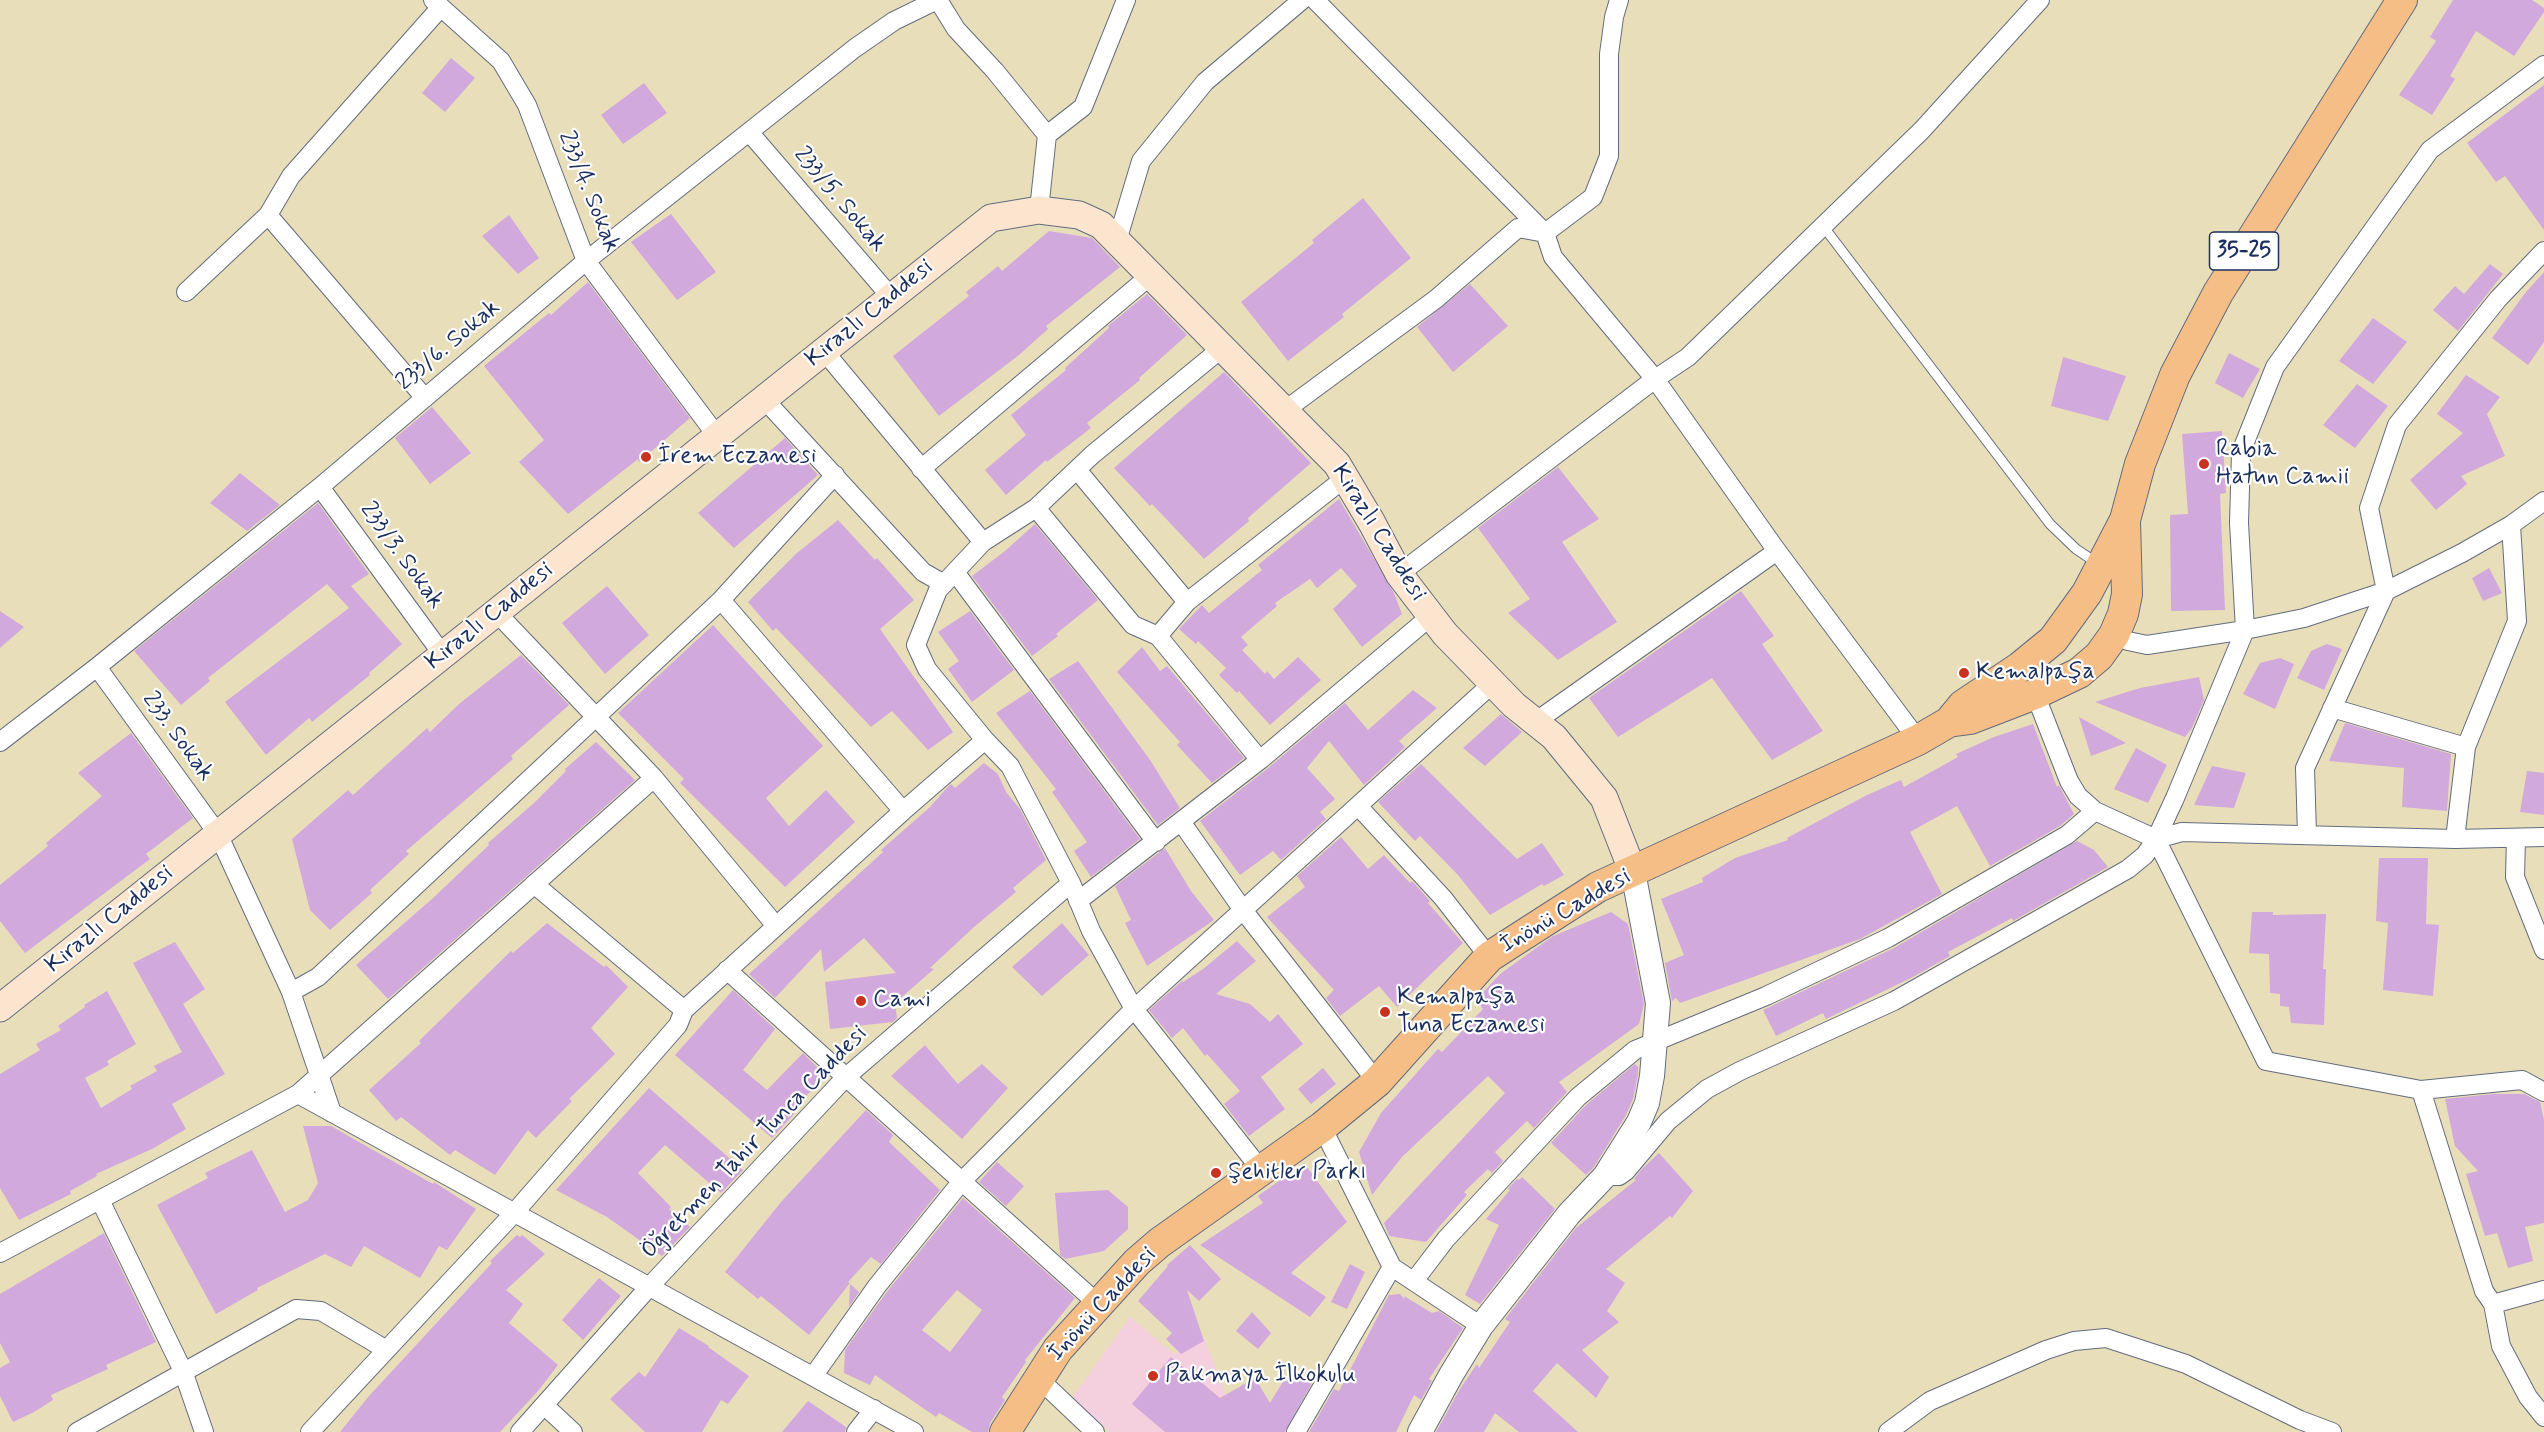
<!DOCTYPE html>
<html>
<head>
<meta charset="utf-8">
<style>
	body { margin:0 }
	canvas { display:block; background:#e8deba }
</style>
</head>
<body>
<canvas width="2544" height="1432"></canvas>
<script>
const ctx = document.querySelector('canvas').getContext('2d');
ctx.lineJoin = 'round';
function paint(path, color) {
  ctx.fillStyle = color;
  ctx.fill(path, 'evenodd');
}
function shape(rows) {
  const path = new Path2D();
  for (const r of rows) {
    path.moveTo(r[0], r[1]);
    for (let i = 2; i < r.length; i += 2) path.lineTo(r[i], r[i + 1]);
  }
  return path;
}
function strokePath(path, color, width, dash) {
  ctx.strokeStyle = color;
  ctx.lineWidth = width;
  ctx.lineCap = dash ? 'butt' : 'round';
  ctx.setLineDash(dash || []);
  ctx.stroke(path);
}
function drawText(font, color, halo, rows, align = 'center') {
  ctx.font = font + ' Mynerve,sans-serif';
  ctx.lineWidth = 4.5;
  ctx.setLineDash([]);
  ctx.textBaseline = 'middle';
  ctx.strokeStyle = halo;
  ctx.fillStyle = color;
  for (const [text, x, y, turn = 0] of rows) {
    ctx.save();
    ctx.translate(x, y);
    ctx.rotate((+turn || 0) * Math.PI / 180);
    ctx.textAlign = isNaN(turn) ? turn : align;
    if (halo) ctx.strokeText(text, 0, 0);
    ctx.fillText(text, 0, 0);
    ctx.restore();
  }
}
paint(shape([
	[1130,1317,1174,1354,1205,1340,1232,1409,1255,1432,1110,1432,1072,1398]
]), '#f4cfdd');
paint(shape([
	[2453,0,2532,0,2544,8,2544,12,2514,56,2476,31,2450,76,2455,79,2432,115,2399,95,2436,41,2430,37],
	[451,58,475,78,445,112,422,93],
	[644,83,667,113,623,144,601,115],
	[2544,85,2544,230,2505,176,2496,182,2467,143],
	[1363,198,1411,258,1342,314,1344,317,1288,361,1241,302,1314,243,1312,240],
	[671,214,716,272,677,300,631,242],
	[509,215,539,258,518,274,482,236],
	[1049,231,1092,238,1120,267,1046,326,1048,329,1019,355,939,416,893,356,969,296,966,292,998,266,1002,271],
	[2490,264,2503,274,2458,331,2433,310,2455,286,2464,294],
	[2544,272,2544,342,2528,365,2492,338,2526,292],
	[588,282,690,418,639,462,638,459,568,514,519,462,544,440,484,366,549,313,551,315],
	[1470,284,1508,326,1453,372,1417,327],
	[1147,294,1187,335,1139,378,1140,380,1087,423,1091,428,1047,462,1046,460,1006,495,985,470,1026,435,1011,415,1066,370,1065,368,1109,328,1108,326],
	[2373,318,2407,342,2373,384,2339,361],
	[2229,353,2260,369,2243,398,2215,383],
	[2063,357,2126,376,2108,421,2051,406],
	[1224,372,1311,463,1248,518,1249,521,1204,559,1152,504,1150,506,1114,468],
	[2466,375,2500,397,2487,414,2505,456,2461,476,2467,484,2436,510,2410,480,2463,433,2437,414],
	[2357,384,2388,406,2355,448,2323,425],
	[432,407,471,453,430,484,395,438],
	[2222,431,2226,493,2220,494,2225,610,2171,611,2170,515,2188,514,2182,434],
	[785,438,818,475,734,548,698,513],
	[1558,467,1599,519,1562,542,1617,622,1558,660,1508,613,1530,599,1478,528],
	[240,473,280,505,247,531,210,503],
	[1339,499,1394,593,1402,614,1362,647,1333,609,1357,586,1341,568,1317,588,1310,579,1275,603,1277,606,1241,637,1248,645,1242,650,1265,674,1267,671,1274,679,1298,657,1321,680,1270,725,1239,691,1237,693,1219,675,1226,668,1198,641,1196,644,1179,629,1202,605,1209,613,1262,570,1258,565],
	[318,503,369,574,351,586,402,644,369,673,370,675,312,722,309,718,266,755,225,702,349,608,327,584,208,678,210,681,181,705,134,651],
	[838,520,875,560,877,558,914,600,880,629,953,732,928,750,892,711,871,727,776,628,773,631,748,602,797,553],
	[1035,524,1098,600,1056,634,1058,636,1032,656,972,576,1005,551],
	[2489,568,2502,593,2483,601,2472,578],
	[607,586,649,635,605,674,562,623],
	[1741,591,1774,636,1762,644,1823,731,1772,760,1712,678,1618,737,1589,698],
	[0,611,24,627,0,648],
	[970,611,1014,670,972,702,948,669,959,661,938,632],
	[713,625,823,746,766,798,789,826,826,790,855,822,785,887,680,783,684,779,618,713],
	[2327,644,2342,649,2324,690,2297,678,2311,651],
	[1142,647,1160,671,1167,666,1244,758,1212,783,1177,745,1180,742,1117,672],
	[521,655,569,705,511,756,513,759,406,851,409,854,370,890,372,893,330,930,310,910,292,839,348,790,353,795,427,728,430,732,459,704],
	[2280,658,2294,664,2275,709,2243,694,2260,663],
	[1078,661,1150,760,1180,808,1158,825,1049,679],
	[2199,677,2204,700,2192,728,2185,737,2095,702,2140,688],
	[1413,690,1437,708,1399,741,1405,747,1364,785,1329,741,1307,768,1335,799,1320,812,1326,819,1281,860,1273,851,1240,875,1200,821,1267,769,1345,703,1368,730],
	[1030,691,1140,839,1091,877,1074,851,1087,842,1052,792,1056,789,996,713],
	[1501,714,1522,732,1485,766,1463,748],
	[2079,717,2126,743,2091,756],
	[2345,723,2451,754,2447,811,2402,807,2404,768,2329,761],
	[2033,724,2057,787,2059,785,2074,814,2060,826,1990,866,1957,806,1910,832,1942,894,1860,939,1680,1003,1676,998,1672,1001,1665,963,1684,955,1661,899,1703,882,1702,878,1735,858,1788,840,1787,838,1865,796,1901,780,1904,787,1958,757,1956,754,1994,737],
	[131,733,193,818,146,854,150,859,25,953,0,921,0,885,48,846,46,843,102,796,78,773],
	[596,742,635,780,388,999,356,965,432,899,489,845,488,843,534,803,566,771,565,769],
	[2136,748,2167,765,2148,803,2114,789],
	[984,763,998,774,1006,792,1020,809,1046,860,1013,888,1016,892,974,927,930,968,934,969,895,1003,897,1018,893,1022,830,1029,825,982,896,973,864,938,824,972,821,949,775,998,749,974,883,852,881,850,930,807,945,790,951,784,955,788],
	[1421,764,1517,859,1542,843,1564,875,1544,886,1542,884,1490,915,1458,875,1420,836,1415,841,1378,802],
	[2212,766,2246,773,2234,808,2194,805],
	[2527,771,2544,773,2544,815,2520,812],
	[1341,837,1368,869,1384,855,1410,883,1412,881,1430,901,1428,903,1463,943,1397,1007,1379,986,1340,1016,1326,998,1334,990,1267,917,1305,887,1297,876],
	[2077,841,2094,850,2108,867,2013,921,2012,918,1948,952,1950,956,1911,978,1826,1019,1823,1013,1776,1036,1763,1010,1894,948],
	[1165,848,1191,891,1214,920,1147,966,1125,923,1131,920,1115,886],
	[2379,858,2428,858,2426,924,2439,925,2433,996,2383,990,2388,923,2376,921],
	[1611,912,1628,924,1644,1004,1639,1024,1559,1082,1567,1092,1534,1128,1527,1121,1495,1152,1503,1161,1492,1173,1488,1169,1464,1192,1467,1195,1426,1242,1389,1236,1384,1223,1505,1093,1488,1076,1402,1157,1372,1195,1359,1152,1381,1113,1438,1049,1442,1052,1483,1009,1476,1000,1500,974,1553,936],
	[2252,912,2273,912,2273,915,2326,914,2323,969,2326,969,2324,1025,2291,1023,2289,1007,2280,1006,2280,994,2270,993,2269,954,2249,953],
	[547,923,604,967,606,965,628,987,591,1028,615,1054,569,1099,572,1101,536,1138,528,1130,495,1175,455,1150,450,1155,401,1117,396,1121,369,1090,421,1043,419,1041,511,951,513,953],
	[1062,923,1089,955,1042,996,1012,967],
	[1237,941,1256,961,1216,994,1250,1004,1270,1022,1278,1014,1303,1044,1261,1077,1285,1109,1249,1136,1224,1104,1240,1091,1207,1054,1205,1056,1183,1028,1172,1038,1149,1010,1182,981,1183,982,1203,969],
	[175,942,205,989,183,1004,225,1074,172,1104,186,1129,152,1149,96,1174,97,1176,70,1191,71,1194,19,1220,0,1188,0,1074,40,1050,36,1044,61,1030,58,1026,85,1007,84,1005,107,991,136,1044,107,1061,109,1065,85,1078,101,1108,132,1089,130,1086,157,1071,154,1066,182,1052,133,963],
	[733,990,775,1029,743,1070,767,1090,803,1053,826,1076,791,1111,794,1114,772,1138,675,1055],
	[925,1045,958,1084,982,1064,1008,1088,962,1139,891,1076],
	[1635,1064,1638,1067,1638,1074,1633,1099,1626,1115,1594,1167,1586,1175,1551,1143,1586,1105],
	[1323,1068,1336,1084,1311,1104,1298,1089],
	[649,1088,743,1170,721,1193,665,1145,638,1173,671,1207,669,1209,690,1227,662,1256,607,1217,556,1190],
	[2493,1094,2524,1094,2540,1102,2544,1120,2544,1223,2525,1227,2533,1261,2508,1268,2497,1233,2485,1236,2466,1174,2478,1171,2455,1146,2445,1099],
	[866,1110,893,1135,889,1142,940,1190,881,1264,871,1257,848,1282,850,1283,809,1335,761,1296,758,1299,725,1272,781,1202],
	[303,1126,331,1126,433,1184,434,1182,476,1209,447,1250,439,1246,420,1278,364,1246,351,1267,325,1254,257,1288,258,1290,216,1314,157,1205,208,1178,205,1173,252,1150,285,1212,308,1200,318,1183],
	[1659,1153,1693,1191,1672,1218,1670,1216,1606,1269,1625,1283,1607,1311,1619,1322,1582,1350,1609,1377,1596,1398,1557,1363,1533,1391,1578,1432,1519,1432,1495,1413,1484,1432,1436,1432,1460,1389,1477,1364,1479,1368,1510,1322,1505,1319,1576,1228,1636,1180,1634,1179,1642,1169],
	[997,1162,1024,1186,1006,1206,979,1182],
	[1304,1163,1347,1222,1291,1273,1326,1297,1310,1317,1200,1245,1263,1203,1258,1196],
	[1522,1177,1555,1209,1480,1304,1465,1295,1499,1225,1486,1219,1510,1190,1508,1189,1517,1179,1519,1180],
	[1108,1190,1128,1207,1128,1229,1104,1251,1065,1259,1060,1255,1055,1193],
	[963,1198,1075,1298,1025,1360,1026,1362,1002,1397,1005,1400,990,1423,988,1432,972,1432,939,1413,936,1417,875,1375,870,1385,844,1373,845,1350,886,1293],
	[957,1290,982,1310,950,1352,922,1330],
	[104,1233,156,1342,106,1365,108,1369,51,1395,53,1400,34,1412,13,1422,0,1396,0,1368,10,1362,0,1343,0,1294],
	[517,1235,520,1237,522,1235,545,1254,506,1290,523,1304,509,1323,558,1365,538,1391,500,1432,340,1432,369,1396,492,1263,490,1261],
	[1190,1245,1221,1279,1199,1301,1187,1290,1204,1341,1181,1354,1166,1339,1172,1333,1138,1301,1168,1266,1167,1265],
	[1350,1264,1365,1272,1347,1309,1331,1302],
	[599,1278,621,1296,583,1340,562,1320],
	[850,1284,859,1292,849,1307],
	[1400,1294,1405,1300,1404,1296,1432,1313,1439,1311,1463,1328,1429,1379,1432,1381,1421,1400,1414,1395,1396,1432,1309,1432,1334,1389,1339,1391,1389,1295],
	[1252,1312,1271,1333,1258,1349,1236,1331],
	[679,1328,709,1346,708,1347,749,1376,728,1404,721,1400,702,1432,645,1432,610,1399,639,1372,645,1377],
	[1171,1357,1220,1398,1255,1378,1270,1403,1290,1370,1313,1381,1285,1432,1165,1432,1132,1404],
	[808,1401,846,1427,845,1432,782,1432]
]), '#d2a9dc');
const service = shape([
	[1823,226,2050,524,2076,549,2097,563]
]);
const minor = shape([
	[433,0,501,61,527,105,586,261,717,436],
	[938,0,956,29,995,71,1047,135,1039,210],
	[1315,0,1545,233,1553,257,1655,379,1777,551,1918,740],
	[750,133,891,297],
	[1047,135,1083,107,1126,0],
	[268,215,425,398],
	[1117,241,1141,161,1205,82,1302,0],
	[186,292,268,215,291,176,441,7],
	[1222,348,1092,455,1036,508,983,542,938,590,916,645,927,669,985,740,1010,766,1071,883,1091,931,1134,1009,1262,1171],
	[824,351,983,542],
	[764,399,923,572,944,584],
	[1284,411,1436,299,1518,228,1545,233,1593,197,1609,156,1609,54,1614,17,1619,0],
	[921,469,1151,275],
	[1078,471,1187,602],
	[320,487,443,655],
	[1036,508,1133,625,1158,636,1260,760],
	[955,572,1156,842],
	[1399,574,1655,379,1688,357,1922,130,2040,0],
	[721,600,903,811],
	[496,612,654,778,776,926],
	[2114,635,2128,641,2147,645,2245,630,2304,618,2386,591,2462,553,2511,525,2544,501],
	[1158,636,1187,602,1345,478],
	[97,667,218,834,291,992,332,1113],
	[2035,694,2069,781,2078,796,2095,811,2156,839,2266,1061,2421,1090],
	[2332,708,2466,747],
	[1535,722,1777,551],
	[0,742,97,667,320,487,586,261,855,48,894,21,937,0],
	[1358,806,1443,898,1489,957],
	[1182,823,1243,910,1377,1082],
	[2307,834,2305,768,2386,591,2369,508,2397,425,2498,299,2544,251],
	[2516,838,2515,877,2544,950],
	[2156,839,2182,832,2455,839,2544,837],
	[2455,839,2466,747,2517,621,2511,525],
	[534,884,684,1010],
	[1078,901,1260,760,1431,616],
	[727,970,1097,1303],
	[291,992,318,977,721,600,835,475],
	[2544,1092,2522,1080,2421,1090,2484,1291,2493,1304,2501,1346,2528,1397,2544,1417],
	[298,1094,914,1432],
	[1322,1127,1392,1267,1481,1326],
	[1605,1176,1619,1176,1626,1171,1668,1121,1707,1089,1740,1071,1894,1001,2128,869,2145,855,2156,839,2175,798,2245,630,2239,523,2241,452,2275,367,2430,150,2544,65],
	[100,1200,183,1371,204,1432],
	[0,1253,298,1094,654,778],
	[1414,1281,1446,1239,1578,1097,1635,1050,1766,996,1888,938,2067,835,2095,811],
	[2493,1304,2544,1290],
	[814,1375,877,1286,962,1181,1134,1009,1493,683],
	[1038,1378,1095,1432],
	[544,1405,573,1432],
	[77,1432,296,1309,321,1311,385,1349],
	[310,1432,514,1213,678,1025,684,1010,903,811,985,740],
	[520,1432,649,1287,846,1077,1071,883],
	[856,1432,874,1409],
	[1296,1432,1392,1267],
	[1888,1432,1930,1401,2046,1350,2074,1341,2106,1338,2186,1364,2300,1420,2332,1432]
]);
const tertiary = shape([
	[1420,1432,1451,1375,1481,1326,1569,1214,1605,1176,1639,1122,1647,1103,1652,1076,1658,1003,1633,872]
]);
const secondary = shape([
	[0,1008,991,218,1039,210,1079,215,1101,225,1337,464,1372,523,1399,574,1445,634,1514,705,1554,737,1604,798,1633,872]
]);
const primary = shape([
	[1955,721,1970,719,2035,694,2079,673,2099,656,2114,635,2123,614,2127,594,2125,520,2140,464,2175,375,2218,293,2402,0],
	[1005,1432,1058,1349,1137,1262,1159,1243,1322,1127,1377,1082,1489,957,1598,887,1918,740,1949,722,1963,705,2020,667,2053,640,2087,593,2125,520]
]);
strokePath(service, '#636c7e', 11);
strokePath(minor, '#636c7e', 20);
strokePath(tertiary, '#636c7e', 26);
strokePath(secondary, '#636c7e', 29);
strokePath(primary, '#636c7e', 32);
strokePath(service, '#fff', 9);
strokePath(minor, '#fff', 18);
strokePath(tertiary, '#fff', 24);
strokePath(secondary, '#fbe5cf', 27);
strokePath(primary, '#f6be87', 30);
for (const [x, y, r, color] of [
	[646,457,6,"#c8321e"],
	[2204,464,6,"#c8321e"],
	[1964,673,6,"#c8321e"],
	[861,1001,6,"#c8321e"],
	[1385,1012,6,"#c8321e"],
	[1216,1173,6,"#c8321e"],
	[1153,1376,6,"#c8321e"]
]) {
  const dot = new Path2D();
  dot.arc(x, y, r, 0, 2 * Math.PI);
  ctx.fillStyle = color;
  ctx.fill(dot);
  strokePath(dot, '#fff', 2);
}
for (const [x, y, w] of [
	[2244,251,69]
]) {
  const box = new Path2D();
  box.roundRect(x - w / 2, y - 19, w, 38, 4.5);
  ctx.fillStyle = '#fff';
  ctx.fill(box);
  strokePath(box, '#1b2f5e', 1.5);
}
drawText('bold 22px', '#1b2f5e', null, [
	["35-25",2244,251]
]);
drawText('24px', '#1b2f5e', '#fff', [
	["233/4. Sokak",588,192,68],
	["233/5. Sokak",839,200,50],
	["Kirazlı Caddesi",870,314,-39],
	["233/6. Sokak",449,346,-40],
	["Kirazlı Caddesi",1378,533,58],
	["233/3. Sokak",401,556,54],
	["Kirazlı Caddesi",490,617,-39],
	["233. Sokak",177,737,54],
	["İnönü Caddesi",1566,912,-30],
	["Kirazlı Caddesi",110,920,-39],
	["Öğretmen Tahir Tunca Caddesi",755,1143,-46],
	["İnönü Caddesi",1103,1305,-47]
]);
drawText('24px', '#1b2f5e', '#fff', [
	["Rabia",2216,450],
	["Hatun Camii",2216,478],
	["İrem Eczanesi",658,457],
	["Kemalpaşa",1976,673],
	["Kemalpaşa",1397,998],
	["Tuna Eczanesi",1397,1026],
	["Cami",873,1001],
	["Şehitler Parkı",1228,1173],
	["Pakmaya İlkokulu",1165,1376]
], 'left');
</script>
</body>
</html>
